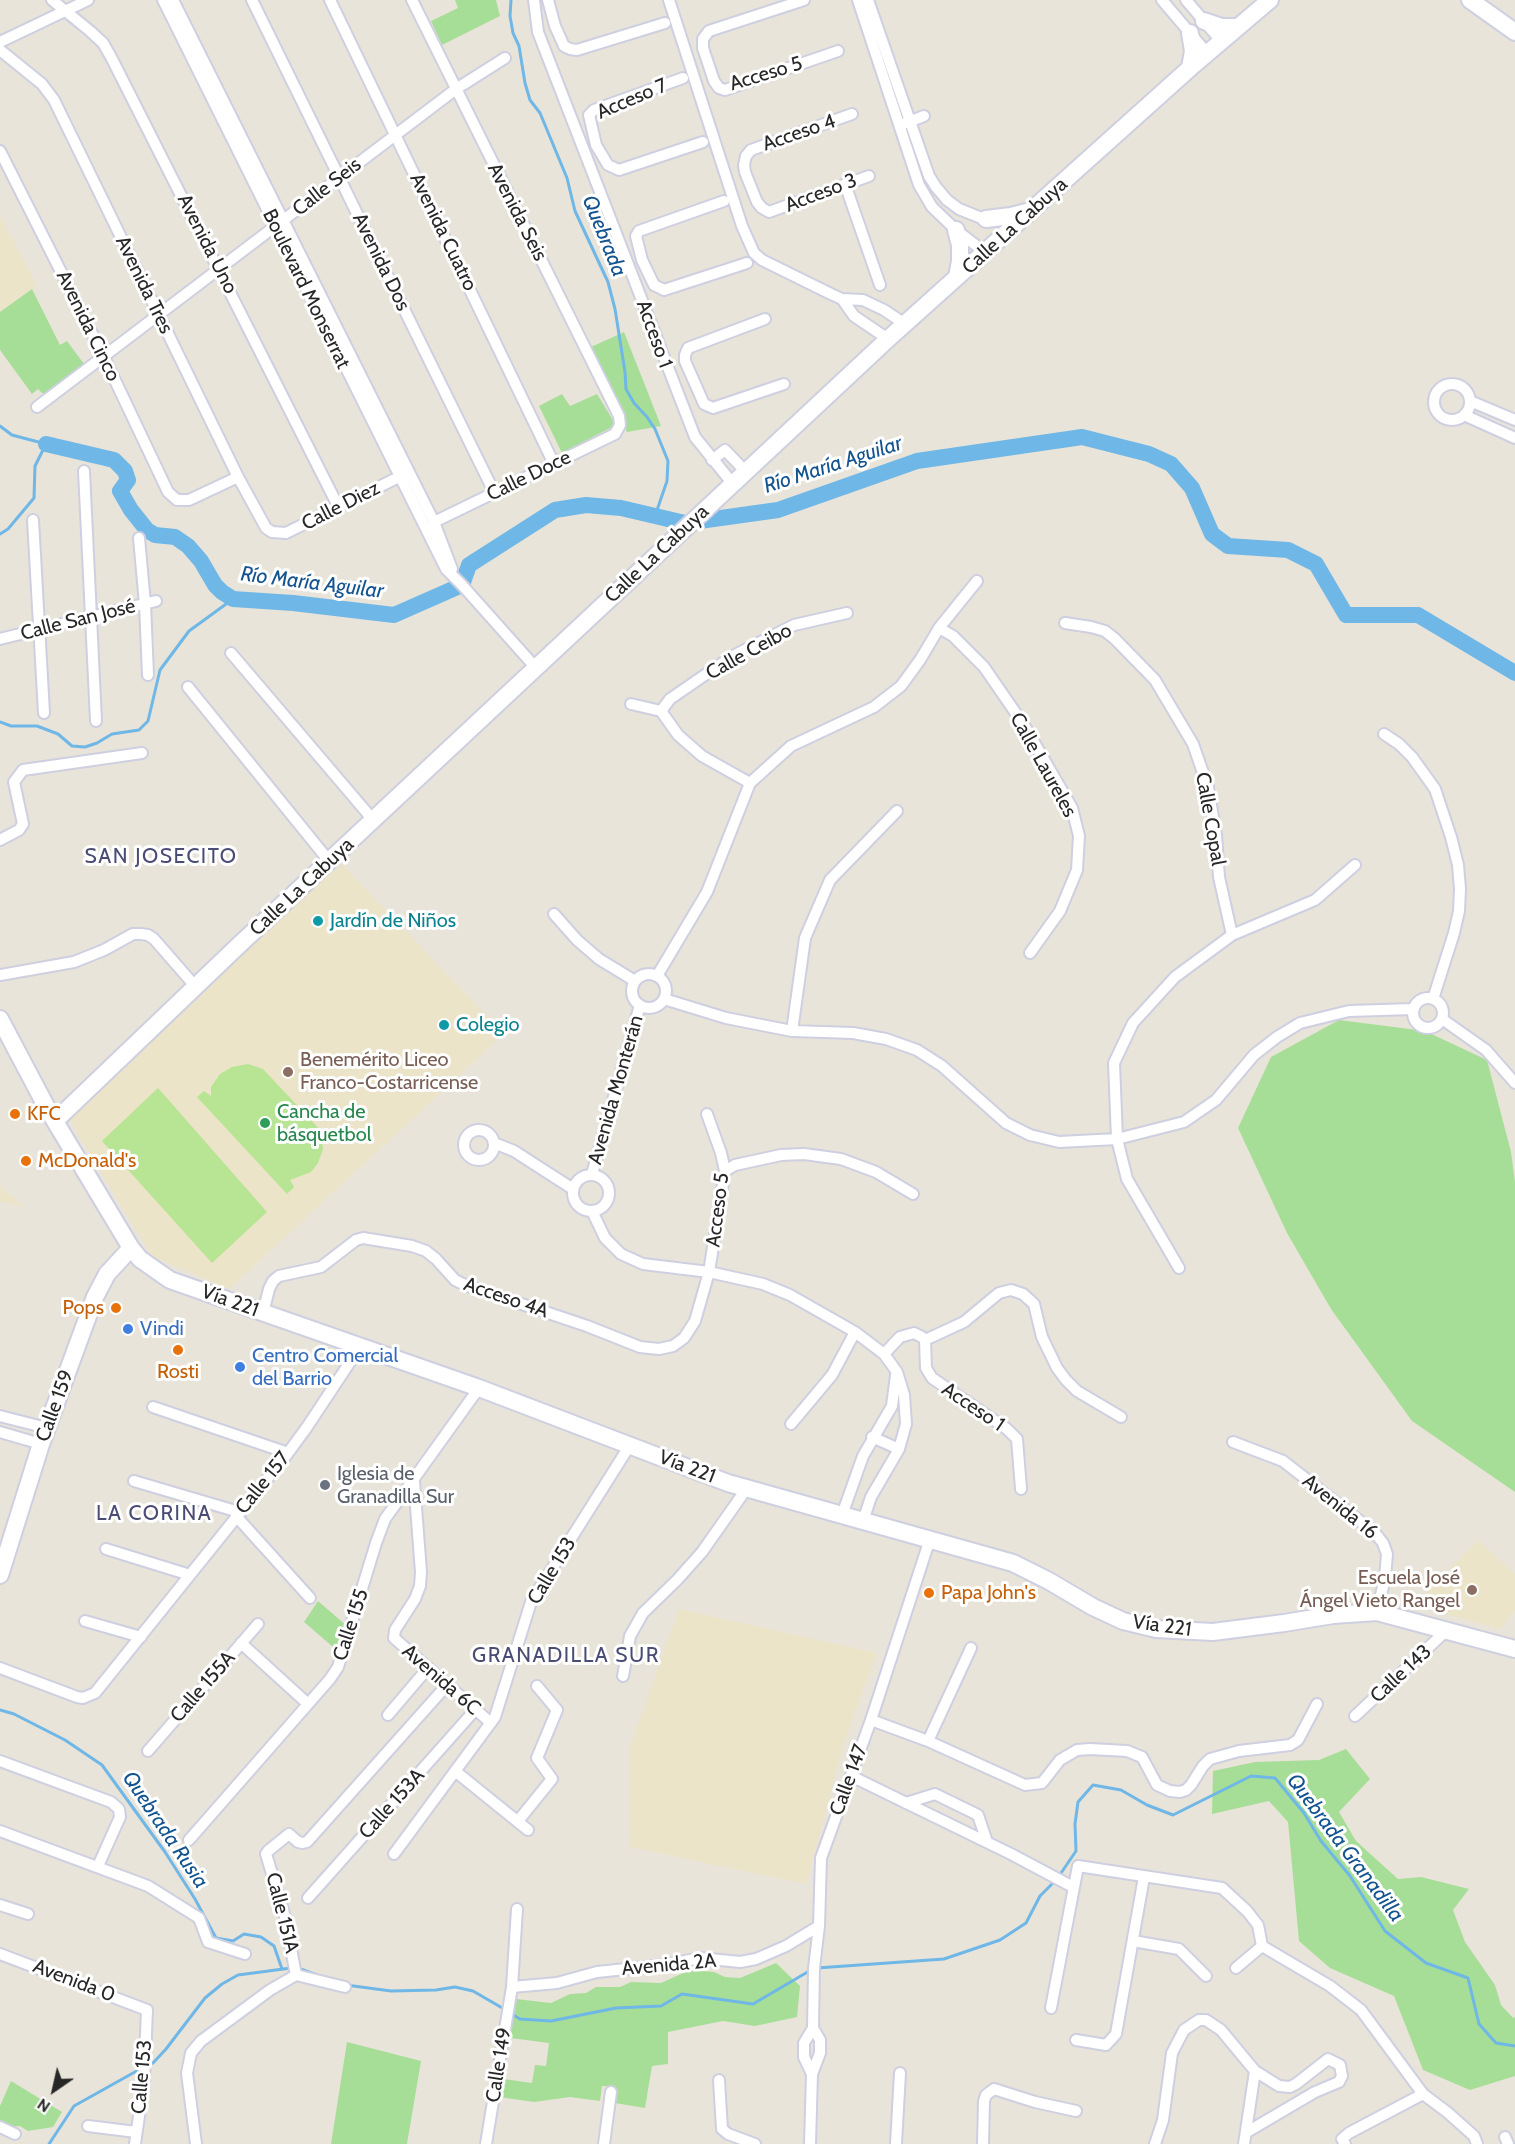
<!DOCTYPE html>
<html>
<head>
<meta charset="utf-8">
<style>
	body { margin:0 }
	#map { position:relative; width:1515px; height:2144px; overflow:hidden; background:#e9e4d9; font-family:Cabin,sans-serif }
	canvas { display:block }
	.north { position:absolute; left:24px; top:2060px; width:60px; height:60px; -webkit-text-stroke:4px #fff; paint-order:stroke; rotate:214deg; font-size:16px; font-weight:700; line-height:24px; text-align:center; color:#272727 }
	.north::after { content:''; display:block; margin:auto; width:21px; height:27px; background:#272727; clip-path:polygon(50% 0,100% 100%,50% 72%,0 100%) }
</style>
</head>
<body>
<div id="map">
<canvas width="1515" height="2144"></canvas>
<div class="north">N</div>
</div>
<script>
const ctx = document.querySelector('canvas').getContext('2d');
ctx.lineJoin = 'round';
function paint(path, color) {
  ctx.fillStyle = color;
  ctx.fill(path, 'evenodd');
}
function shape(rows) {
  const path = new Path2D();
  for (const r of rows) {
    if (r.length === 3) {
      path.moveTo(r[0] + r[2], r[1]);
      path.arc(r[0], r[1], r[2], 0, 2 * Math.PI);
      continue;
    }
    path.moveTo(r[0], r[1]);
    for (let i = 2; i < r.length; i += 2) path.lineTo(r[i], r[i + 1]);
  }
  return path;
}
function strokePath(path, color, width, dash) {
  ctx.strokeStyle = color;
  ctx.lineWidth = width;
  ctx.lineCap = dash ? 'butt' : 'round';
  ctx.setLineDash(dash || []);
  ctx.stroke(path);
}
function drawText(font, color, halo, rows, align = 'center') {
  ctx.font = font + ' Cabin,sans-serif';
  ctx.lineWidth = 6;
  ctx.setLineDash([]);
  ctx.textBaseline = 'middle';
  ctx.strokeStyle = halo;
  ctx.fillStyle = color;
  for (const [text, x, y, turn = 0] of rows) {
    ctx.save();
    ctx.translate(x, y);
    ctx.rotate((+turn || 0) * Math.PI / 180);
    ctx.textAlign = isNaN(turn) ? turn : align;
    if (halo) ctx.strokeText(text, 0, 0);
    ctx.fillText(text, 0, 0);
    ctx.restore();
  }
}
paint(shape([
	[0,215,37,286,0,312],
	[338,860,504,1034,229,1289,152,1256,73,1126,71,1116],
	[0,1186,26,1208,0,1201],
	[1478,1540,1515,1575,1515,1611,1500,1629,1414,1605],
	[679,1609,877,1653,843,1746,806,1884,630,1847,629,1750]
]), '#ebe4c8');
paint(shape([
	[455,0,496,0,500,16,442,45,431,21,458,8],
	[32,289,60,345,67,341,84,364,46,393,42,393,38,389,32,394,0,350,0,312],
	[624,332,661,426,627,432,591,347],
	[562,394,570,406,597,394,616,425,562,453,539,406],
	[1339,1020,1425,1031,1487,1060,1511,1152,1515,1182,1515,1492,1412,1421,1331,1309,1287,1233,1238,1128,1271,1057],
	[318,1601,348,1627,340,1653,304,1622],
	[1346,1749,1370,1779,1339,1812,1356,1841,1398,1879,1421,1877,1469,1889,1453,1910,1465,1942,1495,1985,1501,2005,1513,2018,1515,2017,1515,2076,1470,2090,1423,2070,1394,1996,1330,1968,1299,1941,1288,1822,1269,1801,1212,1814,1213,1771,1255,1762,1319,1760],
	[776,1963,800,1986,797,2017,755,2026,723,2021,668,2032,668,2064,652,2066,645,2108,615,2103,616,2087,602,2086,600,2101,570,2097,534,2102,499,2097,504,2079,532,2083,535,2065,546,2066,549,2043,510,2038,516,1999,551,2003,570,1994,586,1993,596,1987,620,1987,631,1982,661,1983,690,1970,714,1972,725,1977,740,1978],
	[347,2042,421,2061,407,2144,331,2144],
	[11,2081,62,2112,53,2127,28,2131,20,2126,10,2127,0,2122,0,2106]
]), '#a6de97');
paint(shape([
	[248,1064,263,1069,321,1131,323,1149,318,1163,311,1172,290,1180,294,1187,287,1194,197,1097,204,1091,211,1096,211,1087,220,1074,232,1067],
	[158,1088,267,1212,212,1263,102,1141]
]), '#b7e593');
strokePath(shape([
	[511,0,510,16,513,33,519,46,525,83,530,100,540,113,567,178,575,211,608,282,615,309,625,372,626,389,634,403,647,417,655,429,668,461,667,481,655,516],
	[0,426,12,435,46,444,35,466,34,498,8,529,0,534],
	[0,722,11,726,37,726,58,734,72,746,85,747,97,743,112,734,139,730,148,721,160,670,189,631,233,599],
	[0,1710,14,1714,65,1740,102,1765,165,1852,195,1899,216,1938,233,1941,244,1934,261,1937,274,1946,282,1969],
	[1059,1876,1076,1851,1075,1824,1078,1802,1093,1785,1121,1790,1147,1805,1173,1815,1251,1776,1275,1778,1304,1813,1321,1841,1350,1876,1385,1931,1426,1963,1468,1978,1479,2024,1496,2043,1515,2046],
	[298,1968,314,1974],
	[817,1968,944,1959,1000,1940,1026,1923,1040,1896,1055,1881],
	[346,1985,391,1991,436,1990,455,1987,473,1991,504,2009],
	[510,2013,520,2019,551,2021,616,2008,661,2006,682,1994,753,2004,811,1970],
	[149,2065,153,2063,166,2049,205,1998,222,1984,238,1975,291,1968],
	[49,2144,74,2106,142,2068]
]), '#6fb7e7', 3);
strokePath(shape([
	[46,444,114,460,125,471,128,480,120,491,131,510,147,530,155,535,175,537,188,546,201,561,215,585,222,592,233,599,293,603,394,615,462,585,469,565,555,510,586,505,621,508,685,523,778,510,917,461,1082,437,1149,454,1171,464,1192,488,1212,534,1228,546,1288,550,1316,564,1346,615,1418,615,1515,673]
]), '#6fb7e7', 16);
const street = shape([
	[52,0,90,31,103,43,111,57,338,506],
	[163,0,446,569,462,585,536,668],
	[173,0,434,522,452,569],
	[252,0,494,492],
	[330,0,554,464],
	[412,0,619,416,620,425,615,434,434,522],
	[534,0,538,32,695,437,733,484],
	[548,0,555,26,564,46,570,49,577,50,665,23],
	[669,0,742,226,754,253,762,260,831,294,842,299,863,300,884,310,905,324],
	[804,0,709,31,703,39,703,48,714,81,719,88,725,90,838,51],
	[858,0,919,185,932,207,956,230,986,253],
	[868,0,929,176,936,187,947,200,959,209,989,221],
	[1162,0,1207,53],
	[1186,0,1221,41],
	[0,42,88,0],
	[0,50,42,84,54,100,238,477,266,528,272,532,286,533,409,472],
	[683,78,594,110,589,115,596,145,608,165,619,170,703,142],
	[852,114,751,150,746,156,744,165,745,172,757,202,762,208,769,212,869,176],
	[903,124,924,116],
	[0,151,104,357,168,492,177,500,189,500,238,477],
	[845,184,880,285],
	[724,201,639,231,636,236,642,260,654,285,664,290,747,263],
	[842,299,854,316,888,339],
	[765,319,688,348,685,355,685,361,704,404,713,408,784,384],
	[1452,402,18],
	[1470,401,1515,420],
	[37,407,456,89,505,58],
	[1464,415,1515,438],
	[712,460,725,450,746,472],
	[84,471,96,721],
	[33,520,44,713],
	[139,538,145,604,148,675],
	[1065,623,1091,627,1105,631,1115,639,1155,680,1193,744,1208,787,1216,835,1219,877,1232,935],
	[939,628,953,636,984,667,1024,725,1072,808,1079,836,1077,870,1060,911,1030,953],
	[0,639,156,601],
	[231,653,374,821],
	[188,687,329,861],
	[631,704,661,711,678,735,702,756,750,783],
	[661,711,670,699,731,657,794,625,847,613],
	[1384,734,1399,744,1412,757,1435,789,1451,837,1458,865,1460,889,1459,911,1454,933,1433,999],
	[0,840,19,830,23,824,14,782,23,770,142,753],
	[554,914,577,940,599,959,635,981],
	[649,991,17],
	[0,975,74,962,104,950,133,934,141,934,148,935,154,939,195,986],
	[657,976,707,892,750,783,791,746,874,707,901,686,920,660,939,628,977,581],
	[1428,1013,15],
	[664,999,726,1018,792,1031,853,1033,886,1039,917,1050,942,1066,1006,1123,1030,1135,1059,1142,1117,1139,1184,1122,1216,1100,1254,1055,1277,1037,1300,1023,1349,1011,1414,1009],
	[1442,1019,1486,1050,1515,1083],
	[792,1031,805,938,830,880,897,811],
	[479,1145,15],
	[494,1143,514,1151,573,1189],
	[725,1171,735,1165,781,1155,804,1154,841,1159,876,1172,913,1194],
	[592,1174,640,1005],
	[591,1193,18],
	[592,1211,605,1238,621,1254,643,1264,709,1272,763,1284,790,1295,855,1332,884,1354,897,1372,904,1395,906,1424,899,1449,871,1497,863,1521],
	[1179,1268,1127,1179,1117,1139,1114,1063,1133,1023,1175,977,1232,935,1315,900,1355,865],
	[263,1313,269,1289,273,1281,279,1276,321,1267,356,1240,363,1238,412,1246,426,1251,436,1259,455,1280,465,1285,587,1326,640,1347,659,1349,673,1346,684,1338,695,1321,709,1272,725,1171,721,1153,707,1114],
	[925,1340,964,1322,999,1293,1011,1290,1023,1294,1034,1304,1042,1337,1057,1368,1066,1380,1077,1391,1121,1417],
	[884,1354,900,1337,914,1333,922,1337,925,1340,926,1368,932,1378,1007,1429,1017,1439,1021,1489],
	[153,1407,288,1453],
	[0,1416,47,1428],
	[791,1424,832,1375,855,1332],
	[0,1432,41,1444],
	[872,1437,899,1449],
	[1233,1442,1283,1461,1375,1533,1383,1543,1387,1554,1385,1578,1377,1612],
	[134,1481,239,1512],
	[414,1481,421,1572,420,1586,415,1599,395,1630,394,1638,491,1723],
	[842,1515,863,1456,892,1406,896,1375],
	[236,1516,310,1598],
	[106,1549,190,1575],
	[85,1621,141,1637],
	[241,1643,308,1704],
	[0,1668,77,1697,83,1698,95,1693,288,1453,307,1427,360,1347],
	[623,1676,630,1636,643,1613,677,1580,702,1552,747,1488],
	[388,1715,428,1668],
	[1355,1716,1446,1631],
	[871,1720,928,1741,1025,1785,1042,1783,1060,1760,1077,1750,1090,1749,1127,1751,1142,1757,1157,1785,1170,1791,1180,1792,1186,1790,1191,1785,1203,1766,1210,1759,1239,1751,1290,1745,1298,1740,1317,1704],
	[928,1741,971,1648],
	[148,1751,258,1624],
	[0,1761,111,1802,119,1809,120,1817,98,1866],
	[455,1771,528,1830],
	[851,1776,1011,1854,1073,1887],
	[906,1803,935,1794,978,1815,987,1842],
	[518,1821,552,1779,537,1758,557,1710,537,1686],
	[0,1831,148,1886,199,1918,208,1942,245,1954],
	[189,1840,330,1679,338,1667,376,1543,385,1519,479,1388],
	[394,1854,495,1717,531,1602,630,1445],
	[308,1898,475,1710],
	[0,1905,28,1914],
	[1133,1941,1179,1949,1206,1976],
	[0,1954,147,2010,144,2081,135,2144],
	[1236,1968,1262,1946,1330,1986,1361,2010,1423,2094,1447,2112,1474,2136,1477,2144],
	[296,1975,345,1987],
	[512,1987,557,1983,597,1972,664,1965,700,1958,740,1962,756,1959,786,1946,819,1926],
	[1051,2008,1078,1866,1222,1888,1247,1911,1258,1925,1262,1946],
	[813,2028,814,1968,819,1926,821,1858,871,1720,930,1539],
	[1076,2040,1106,2045,1116,2034,1144,1877],
	[812,2074,804,2057,804,2043,813,2028],
	[719,2080,722,2129,728,2134,755,2144],
	[88,2126,136,2132],
	[0,2127,15,2134],
	[1505,2137,1508,2144],
	[196,2144,187,2073,191,2053,201,2041,270,1990,296,1975,285,1917,266,1854,268,1851,289,1834,298,1842,303,1843,307,1842,447,1685],
	[486,2144,512,1987,517,1909],
	[604,2144,611,2092],
	[810,2144,812,2074,820,2053,820,2040,813,2028],
	[896,2144,900,2073],
	[983,2144,984,2101,986,2095,994,2089,1035,2102,1076,2111],
	[1155,2144,1163,2120,1172,2053,1184,2030,1199,2020,1206,2020,1221,2030,1255,2071,1279,2086,1290,2087,1296,2084,1328,2059,1340,2065,1342,2076,1339,2082,1315,2092,1247,2132],
	[1244,2144,1255,2071],
	[1345,2144,1342,2139,1349,2133,1423,2094]
]);
const secondary = shape([
	[1470,0,1515,32],
	[1204,21,1222,27,1238,27],
	[1190,68,1193,51,1190,33],
	[986,219,1011,216,1030,211],
	[956,230,960,245,960,261,957,277],
	[0,1019,47,1108,131,1248,140,1259,170,1280,479,1388,728,1483,1013,1563,1049,1581,1093,1607,1123,1621,1156,1629,1213,1632,1284,1623,1333,1615,1377,1612,1515,1649],
	[55,1121,238,946,888,339,1190,68,1270,0],
	[0,1575,41,1444,95,1297,107,1274,131,1248]
]);
strokePath(street, '#cecfe0', 14);
strokePath(secondary, '#cecfe0', 20);
strokePath(street, '#fff', 10);
strokePath(secondary, '#fff', 16);
for (const [x, y, r, color] of [
	[318,921,6,"#0f9aa8"],
	[444,1025,6,"#0f9aa8"],
	[288,1072,6,"#8d6e63"],
	[15,1114,6,"#e8710a"],
	[265,1123,6,"#2e9e5b"],
	[26,1161,6,"#e8710a"],
	[116,1308,6,"#e8710a"],
	[128,1329,6,"#3f7fe0"],
	[178,1350,6,"#e8710a"],
	[240,1367,6,"#3f7fe0"],
	[325,1485,6,"#6b7280"],
	[1472,1590,6,"#8d6e63"],
	[929,1593,6,"#e8710a"]
]) {
  const dot = new Path2D();
  dot.arc(x, y, r, 0, 2 * Math.PI);
  ctx.fillStyle = color;
  ctx.fill(dot);
  strokePath(dot, '#fff', 2);
}
drawText('20px', '#272727', '#fff', [
	["Acceso 5",766,74,-17],
	["Acceso 7",632,99,-23],
	["Acceso 4",799,133,-19],
	["Calle Seis",327,187,-38],
	["Acceso 3",821,193,-21],
	["Avenida Seis",517,212,63],
	["Calle La Cabuya",1015,226,-42],
	["Avenida Cuatro",443,232,64],
	["Avenida Uno",207,244,63],
	["Avenida Dos",381,262,64],
	["Avenida Tres",144,285,64],
	["Boulevard Monserrat",306,289,64],
	["Avenida Cinco",88,326,64],
	["Acceso 1",654,334,70],
	["Calle Doce",529,476,-26],
	["Calle Diez",341,506,-27],
	["Calle La Cabuya",657,554,-43],
	["Calle San José",78,620,-14],
	["Calle Ceibo",749,652,-29],
	["Calle Laureles",1043,765,61],
	["Calle Copal",1210,819,80],
	["Calle La Cabuya",302,887,-43],
	["Avenida Monterán",616,1090,-74],
	["Acceso 5",718,1210,-83],
	["Acceso 4A",506,1298,19],
	["Vía 221",230,1301,20],
	["Calle 159",55,1406,-70],
	["Acceso 1",973,1407,34],
	["Vía 221",687,1467,21],
	["Calle 157",263,1483,-51],
	["Avenida 16",1340,1507,39],
	["Calle 153",552,1571,-59],
	["Calle 155",351,1625,-72],
	["Vía 221",1162,1626,8],
	["Calle 143",1401,1674,-43],
	["Avenida 6C",441,1680,41],
	["Calle 155A",203,1687,-49],
	["Calle 147",849,1780,-70],
	["Calle 153A",392,1804,-48],
	["Calle 151A",282,1913,76],
	["Avenida 2A",669,1965,-5],
	["Avenida 0",74,1981,21],
	["Calle 149",499,2065,-81],
	["Calle 153",142,2077,-85]
]);
drawText('20px', '#0d838f', '#fff', [
	["Jardín de Niños",330,921],
	["Colegio",456,1025]
], 'left');
drawText('20px', '#785e54', '#fff', [
	["Benemérito Liceo",300,1060],
	["Franco-Costarricense",300,1083],
	["Escuela José",1460,1578,"right"],
	["Ángel Vieto Rangel",1460,1601,"right"]
], 'left');
drawText('20px', '#27864d', '#fff', [
	["Cancha de",277,1112],
	["básquetbol",277,1135]
], 'left');
drawText('20px', '#c56008', '#fff', [
	["KFC",27,1114],
	["McDonald's",38,1161],
	["Pops",104,1308,"right"],
	["Rosti",178,1372,"center"],
	["Papa John's",941,1593]
], 'left');
drawText('20px', '#366cbe', '#fff', [
	["Vindi",140,1329],
	["Centro Comercial",252,1356],
	["del Barrio",252,1379]
], 'left');
drawText('20px', '#5b616d', '#fff', [
	["Iglesia de",337,1474],
	["Granadilla Sur",337,1497]
], 'left');
drawText('italic 21px', '#13538f', '#fff', [
	["Quebrada",604,236,68],
	["Río María Aguilar",833,465,-18],
	["Río María Aguilar",312,583,7],
	["Quebrada Rusia",165,1830,56],
	["Quebrada Granadilla",1345,1848,53]
]);
ctx.letterSpacing = '1.5px';
drawText('21px', '#4a4c75', '#fff', [
	["SAN JOSECITO",161,857],
	["LA CORINA",154,1514],
	["GRANADILLA SUR",566,1656]
]);
ctx.letterSpacing = '0px';
</script>
</body>
</html>
